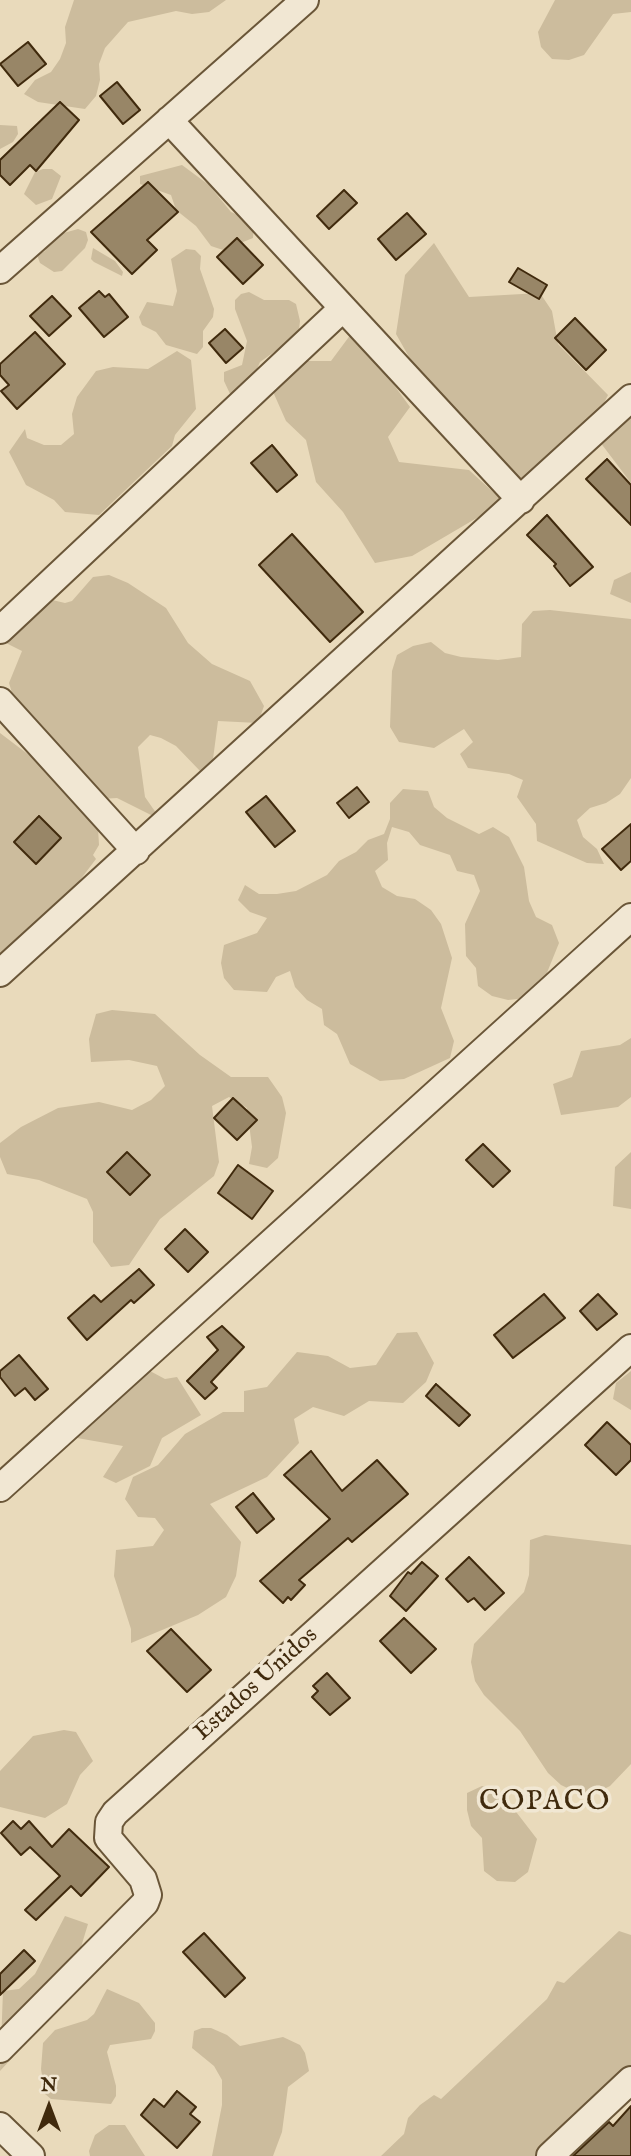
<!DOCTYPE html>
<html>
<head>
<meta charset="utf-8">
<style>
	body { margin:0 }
	#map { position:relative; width:631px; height:2156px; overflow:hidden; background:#e9dabb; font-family:"IM FELL English",serif }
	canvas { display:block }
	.north { position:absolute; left:14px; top:2072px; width:70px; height:70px; -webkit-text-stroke:5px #f1e7d3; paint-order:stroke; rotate:0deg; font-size:19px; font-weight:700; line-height:28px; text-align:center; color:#402a0d }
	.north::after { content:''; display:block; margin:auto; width:24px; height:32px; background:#402a0d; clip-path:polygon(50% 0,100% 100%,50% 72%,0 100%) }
</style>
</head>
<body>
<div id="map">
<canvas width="631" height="2156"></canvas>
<div class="north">N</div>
</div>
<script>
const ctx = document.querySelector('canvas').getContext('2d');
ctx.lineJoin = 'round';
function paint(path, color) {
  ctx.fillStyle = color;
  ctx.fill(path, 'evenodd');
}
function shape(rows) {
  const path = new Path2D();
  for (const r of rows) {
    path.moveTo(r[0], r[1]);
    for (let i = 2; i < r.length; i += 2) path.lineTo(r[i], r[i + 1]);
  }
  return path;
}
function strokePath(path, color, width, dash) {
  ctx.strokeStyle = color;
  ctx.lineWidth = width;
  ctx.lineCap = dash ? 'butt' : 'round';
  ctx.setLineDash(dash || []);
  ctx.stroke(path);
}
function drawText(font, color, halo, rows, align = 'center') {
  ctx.font = font + ' "IM FELL English",serif';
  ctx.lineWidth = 7;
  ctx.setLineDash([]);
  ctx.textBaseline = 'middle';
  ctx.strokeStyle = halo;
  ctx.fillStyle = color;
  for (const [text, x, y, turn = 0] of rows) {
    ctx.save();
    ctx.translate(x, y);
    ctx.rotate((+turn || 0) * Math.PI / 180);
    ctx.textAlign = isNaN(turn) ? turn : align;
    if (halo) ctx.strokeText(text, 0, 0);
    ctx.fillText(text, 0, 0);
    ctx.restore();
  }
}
paint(shape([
	[74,0,226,0,209,12,192,14,176,11,128,22,105,48,99,64,100,80,96,96,85,109,38,102,24,94,35,80,51,72,60,59,66,43,65,27],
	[555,0,631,0,631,12,613,14,584,55,569,60,552,59,541,47,538,32],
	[0,125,17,126,18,134,13,142,0,149],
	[182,165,209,185,231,212,254,222,253,238,223,250,211,246,196,226,176,210,171,195,140,184,140,176],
	[43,169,52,169,61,176,52,199,36,205,24,194,35,172],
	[78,229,86,232,88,240,85,248,62,271,54,272,40,263,37,255,45,251,53,236],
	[434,243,469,297,540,293,552,311,558,344,608,395,594,423,558,445,541,476,504,486,430,394,396,334,405,275],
	[93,248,115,261,123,272,122,276,94,262,91,259],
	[186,249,195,250,201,256,200,269,214,309,213,317,203,331,203,347,197,354,166,345,156,332,142,325,139,317,147,302,173,306,177,291,171,259],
	[249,292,264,300,289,300,296,304,300,321,299,329,288,342,260,362,246,394,231,396,224,381,224,372,242,365,247,341,235,309,235,300,241,294],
	[354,330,410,407,388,437,399,462,469,470,504,502,412,556,375,563,343,512,316,482,306,440,286,421,274,394,280,361,331,361],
	[177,351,191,360,196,409,175,435,172,446,99,515,65,512,54,500,26,485,9,452,25,429,27,438,44,445,61,445,74,434,72,414,77,397,96,371,113,367,148,369],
	[631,404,631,483,600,442],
	[631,572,631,603,610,594,614,580],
	[109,575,128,583,166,608,188,643,212,664,250,681,264,706,258,723,218,721,213,759,201,772,176,746,161,738,150,735,138,747,145,797,161,820,117,798,101,799,20,719,9,683,22,651,0,640,48,599,65,603,72,601,93,577],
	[550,610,631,619,631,778,620,794,606,803,590,808,577,820,583,837,597,849,604,864,587,863,537,841,536,824,517,797,523,780,509,774,468,768,460,754,473,742,464,729,434,748,399,742,390,727,392,671,397,655,413,646,431,642,445,653,461,657,498,660,521,657,522,624,533,611],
	[0,733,54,774,98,828,99,845,93,855,96,859,64,901,0,965],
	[403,789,428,791,434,807,447,818,479,834,493,827,509,837,524,867,529,901,536,917,552,925,559,943,540,990,525,998,508,1000,492,996,478,986,476,968,466,956,465,924,480,891,474,875,457,871,450,855,420,845,409,832,392,827,387,843,388,860,375,871,382,887,397,896,415,899,431,910,441,924,452,958,441,1008,454,1041,450,1058,404,1079,380,1081,350,1064,337,1034,324,1025,322,1009,307,1000,295,987,290,971,276,977,267,992,234,990,224,978,221,963,224,945,257,933,267,918,250,912,238,900,245,885,259,894,277,894,296,891,327,875,339,861,356,852,368,840,384,834,390,819,390,803],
	[112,1010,155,1014,200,1055,231,1077,268,1077,282,1097,286,1113,278,1158,267,1168,249,1164,252,1147,247,1108,229,1097,212,1106,219,1162,214,1176,160,1219,129,1265,111,1267,93,1242,93,1212,87,1199,39,1180,7,1174,0,1157,0,1143,21,1127,58,1108,99,1102,132,1110,151,1100,165,1086,157,1066,129,1060,91,1062,89,1039,96,1014],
	[631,1038,631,1097,618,1107,561,1115,553,1084,572,1077,581,1051,620,1045],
	[631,1152,631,1209,613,1206,615,1167],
	[417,1332,434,1363,426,1382,403,1403,369,1401,344,1416,313,1407,294,1419,299,1443,267,1477,210,1504,241,1542,236,1576,226,1597,198,1615,131,1643,131,1629,114,1576,116,1550,153,1546,164,1530,155,1518,138,1517,125,1499,133,1477,158,1465,185,1434,223,1412,244,1412,244,1391,267,1387,297,1352,328,1356,350,1368,376,1365,397,1333],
	[150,1371,165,1379,177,1377,201,1415,162,1438,150,1466,116,1483,103,1477,123,1446,77,1438,84,1418,114,1401],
	[631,1371,631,1410,613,1399,616,1383],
	[545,1535,631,1545,631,1764,610,1786,594,1794,578,1793,561,1785,548,1773,520,1731,484,1695,475,1681,471,1662,474,1644,524,1592,529,1575,530,1540],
	[64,1730,76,1732,93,1761,80,1775,67,1804,45,1818,0,1807,0,1771,33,1736],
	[482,1786,500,1791,537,1839,528,1872,515,1882,497,1881,484,1871,482,1838,471,1826,467,1810,467,1793],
	[65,1916,88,1924,78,1957,63,1974,40,1990,23,2021,4,2038,13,2057,0,2071,3,1991,19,1989,35,1974],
	[619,1931,631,1935,631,2068,546,2156,381,2156,404,2134,408,2118,420,2105,434,2095,441,2099,547,1999,557,1981,564,1983],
	[107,1989,139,2003,155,2023,155,2031,151,2039,110,2045,107,2052,116,2086,116,2096,111,2104,51,2099,45,2094,41,2069,43,2043,55,2030,87,2020,94,2014],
	[202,2028,211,2028,227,2035,240,2046,283,2037,300,2045,305,2053,309,2071,288,2087,282,2132,273,2156,212,2156,222,2105,222,2080,214,2066,192,2048,194,2031],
	[109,2125,125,2125,145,2156,90,2156,89,2151,95,2135]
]), '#ccbc9d');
const building = shape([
	[28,42,46,64,18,86,0,64,28,42],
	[117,82,140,110,123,124,100,96,117,82],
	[60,102,79,120,36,171,30,165,10,185,0,175,0,160,60,102],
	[148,182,178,212,147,240,157,250,132,274,91,232,148,182],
	[344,190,357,203,329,229,317,216,344,190],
	[407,213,426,234,396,260,378,239,407,213],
	[237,238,263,265,243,284,217,257,237,238],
	[518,268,547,285,539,299,509,282,518,268],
	[99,291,105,297,109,294,128,317,104,337,79,308,99,291],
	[52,296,71,316,49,336,30,316,52,296],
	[575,318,606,350,586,370,555,338,575,318],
	[225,329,243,348,226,363,209,343,225,329],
	[35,332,65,364,17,409,1,391,9,385,0,375,0,364,35,332],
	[272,445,297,475,277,492,251,463,272,445],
	[607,459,631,485,631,525,586,479,607,459],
	[547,515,593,567,570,586,554,566,556,564,527,535,547,515],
	[292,534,363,612,330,642,259,565,292,534],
	[357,787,369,802,349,818,337,803,357,787],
	[266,796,295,831,275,847,246,812,266,796],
	[39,816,61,838,36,864,14,842,39,816],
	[631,824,631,861,621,870,602,849,631,824],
	[233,1098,257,1120,237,1140,214,1118,233,1098],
	[483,1144,510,1171,493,1187,466,1160,483,1144],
	[127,1152,150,1175,130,1195,107,1172,127,1152],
	[238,1165,273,1191,252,1219,218,1193,238,1165],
	[185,1229,208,1252,188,1272,165,1249,185,1229],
	[139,1269,154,1285,134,1303,131,1300,87,1340,68,1318,94,1295,101,1302,139,1269],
	[544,1294,565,1318,513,1358,494,1335,544,1294],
	[598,1294,617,1314,597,1330,580,1311,598,1294],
	[222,1326,244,1347,211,1382,217,1388,205,1399,187,1381,218,1350,207,1337,222,1326],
	[19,1355,48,1389,35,1400,25,1388,15,1396,0,1377,0,1371,19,1355],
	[436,1384,470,1415,459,1426,426,1396,436,1384],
	[607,1422,631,1445,631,1460,616,1475,585,1445,607,1422],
	[311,1451,342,1491,377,1460,408,1494,352,1542,348,1538,299,1580,305,1585,291,1600,288,1597,283,1603,260,1581,330,1519,284,1475,311,1451],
	[253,1493,274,1519,257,1533,236,1507,253,1493],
	[469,1557,504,1593,485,1610,474,1598,468,1602,446,1579,469,1557],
	[422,1562,438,1576,406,1611,390,1596,408,1572,411,1574,422,1562],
	[404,1618,436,1649,411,1673,380,1641,404,1618],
	[171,1629,211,1670,187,1692,147,1651,171,1629],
	[327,1673,350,1698,330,1715,312,1697,318,1691,313,1686,327,1673],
	[13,1821,21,1829,29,1821,52,1847,69,1829,109,1867,81,1896,71,1886,36,1920,25,1910,60,1876,30,1847,21,1855,1,1833,13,1821],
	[204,1933,245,1978,225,1997,183,1952,204,1933],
	[24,1950,35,1961,0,1995,0,1974,24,1950],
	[177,2091,196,2107,190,2114,200,2122,177,2148,141,2115,154,2099,164,2107,177,2091],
	[631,2106,631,2156,573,2156,609,2122,613,2126,631,2106]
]);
paint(building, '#988667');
strokePath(building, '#402a0d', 2);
const minor = shape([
	[169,120,521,500],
	[0,270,305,0],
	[0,630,343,308],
	[0,701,136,851],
	[0,973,631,398],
	[0,1488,631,917],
	[0,2049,145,1903,148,1895,143,1879,108,1838,109,1822,115,1813,631,1348],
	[0,2126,31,2156],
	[550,2156,631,2080]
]);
strokePath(minor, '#6a5638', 30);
strokePath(minor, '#f1e7d3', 26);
drawText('24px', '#402a0d', '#f1e7d3', [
	["Estados Unidos",257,1685,-42]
]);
ctx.letterSpacing = '2px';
drawText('28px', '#402a0d', '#f1e7d3', [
	["COPACO",545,1803]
]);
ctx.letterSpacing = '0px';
</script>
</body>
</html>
